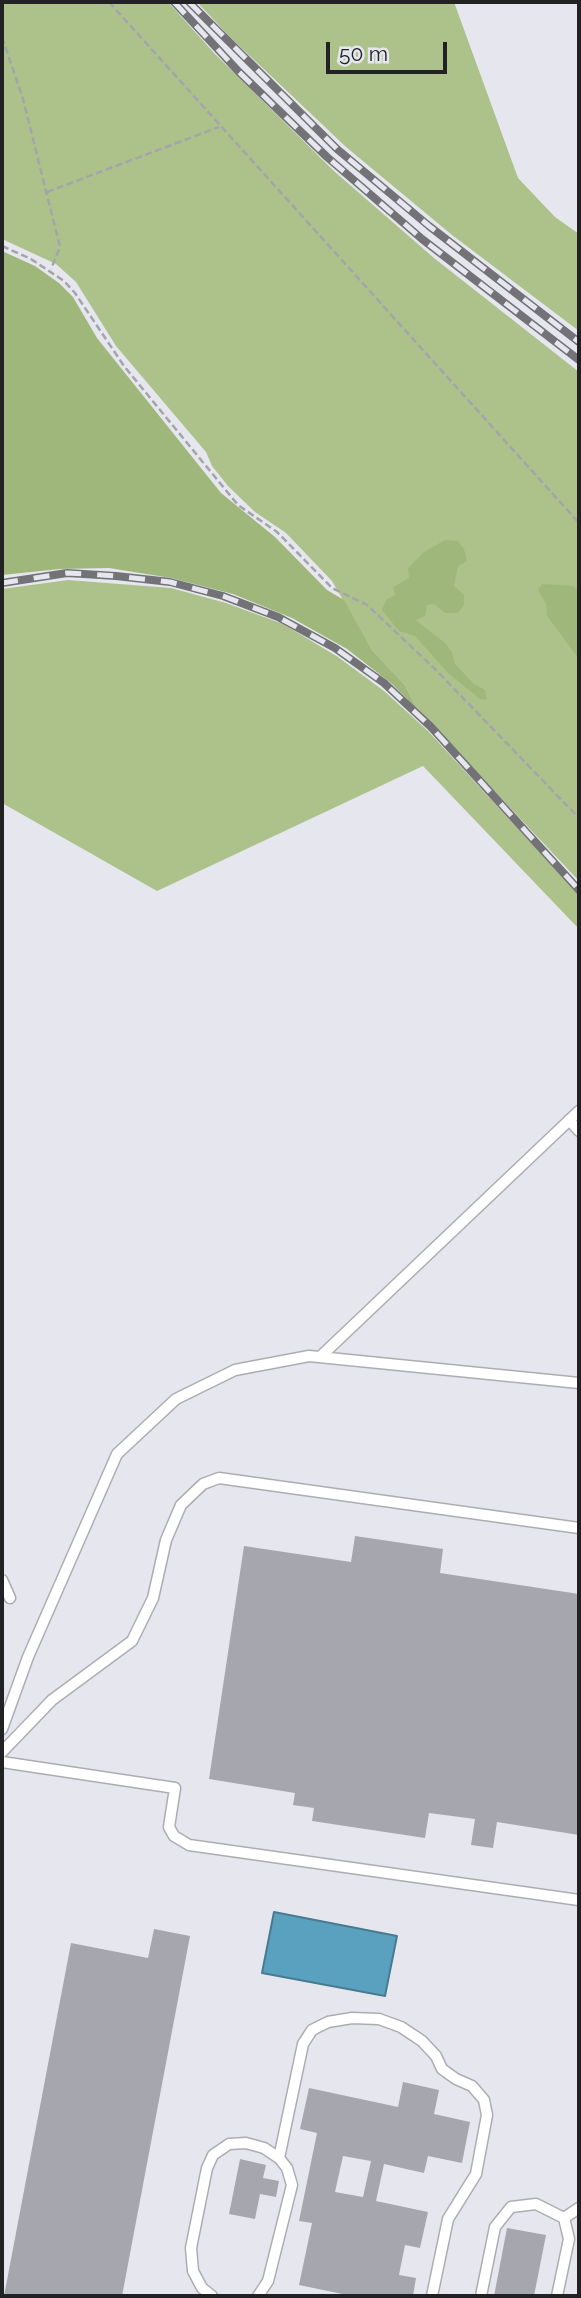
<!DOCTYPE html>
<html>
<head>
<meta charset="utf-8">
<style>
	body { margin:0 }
	#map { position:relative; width:581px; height:2298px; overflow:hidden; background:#e6e7ee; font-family:Raleway,sans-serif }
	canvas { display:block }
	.frame { position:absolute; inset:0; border:4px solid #222225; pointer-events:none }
	.scale { position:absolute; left:326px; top:42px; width:121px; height:32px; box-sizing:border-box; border:4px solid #222225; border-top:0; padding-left:9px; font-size:21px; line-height:24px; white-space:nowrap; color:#222225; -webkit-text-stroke:5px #e6e7ee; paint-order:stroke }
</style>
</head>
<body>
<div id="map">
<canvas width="581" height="2298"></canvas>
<div class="frame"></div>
<div class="scale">50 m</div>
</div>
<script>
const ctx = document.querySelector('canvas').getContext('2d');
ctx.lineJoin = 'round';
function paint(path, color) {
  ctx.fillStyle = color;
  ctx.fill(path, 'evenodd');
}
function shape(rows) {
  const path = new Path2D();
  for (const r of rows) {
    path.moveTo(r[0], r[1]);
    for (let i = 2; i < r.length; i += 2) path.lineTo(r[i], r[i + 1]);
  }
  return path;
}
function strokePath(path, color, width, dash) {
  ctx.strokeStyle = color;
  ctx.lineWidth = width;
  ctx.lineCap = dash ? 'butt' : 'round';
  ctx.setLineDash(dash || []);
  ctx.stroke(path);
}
paint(shape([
	[2,2,168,2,215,54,335,172,434,258,579,372,579,881,417,709,405,685,372,650,332,581,286,533,255,512,228,486,212,466,206,452,116,346,76,282,56,264,2,239],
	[197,2,454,2,518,178,555,217,579,234,579,331,452,235,346,147,230,37],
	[68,580,171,588,226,603,283,624,338,657,384,691,428,731,579,895,579,929,423,766,157,891,2,803,2,589]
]), '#acc28a');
paint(shape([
	[2,251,35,266,59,283,73,297,97,338,221,493,275,537,327,590,344,600,372,650,405,685,417,709,392,684,347,649,292,618,233,594,171,578,109,568,60,569,2,575],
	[445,540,458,541,464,549,467,561,458,566,454,586,464,595,464,605,458,613,445,613,434,604,427,605,425,616,416,620,445,643,452,652,455,664,474,684,485,690,487,700,480,699,448,673,415,636,399,631,382,610,386,600,395,595,393,587,409,578,408,568,424,552],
	[542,584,574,586,579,593,579,659,547,616,546,604,538,590]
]), '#a0b77c');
const water = shape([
	[274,1912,397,1936,385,1996,262,1973,274,1912]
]);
paint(water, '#59a1bf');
strokePath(water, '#487b91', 2);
paint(shape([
	[355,1536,443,1549,440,1573,579,1594,579,1835,497,1822,493,1848,471,1845,475,1819,429,1813,425,1838,312,1821,314,1808,293,1805,295,1793,209,1779,244,1546,351,1562],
	[154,1929,190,1936,122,2296,4,2296,71,1943,148,1958],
	[403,2082,439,2090,434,2114,470,2122,462,2163,428,2156,424,2173,384,2164,376,2201,428,2212,420,2248,405,2245,399,2275,416,2278,413,2296,352,2296,299,2285,312,2223,299,2221,317,2133,300,2129,309,2088,398,2107],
	[343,2156,371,2161,363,2197,335,2192],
	[240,2159,266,2165,263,2178,279,2181,276,2197,260,2194,255,2219,229,2214],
	[507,2228,546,2235,534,2296,494,2296]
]), '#a6a7ae');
const lane = shape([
	[569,1120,579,1131],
	[320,1357,579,1111],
	[2,1580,10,1598],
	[2,1729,28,1657,117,1454,176,1399,235,1370,309,1356,579,1383],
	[2,1752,52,1700,132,1641,153,1598,166,1540,181,1505,203,1484,219,1478,579,1528],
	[2,1762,175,1788,169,1827,174,1836,189,1845,579,1900],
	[279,2158,303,2044,312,2030,328,2022,352,2018,379,2019,401,2027,422,2041,436,2056,442,2069,456,2079,472,2086,484,2100,487,2115,476,2174,448,2219,432,2296],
	[564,2218,579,2208],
	[212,2296,202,2288,193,2271,191,2248,207,2168,213,2155,229,2144,246,2143,264,2148,279,2158,287,2168,292,2185,268,2281,258,2296],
	[481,2296,495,2227,511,2207,536,2204,564,2218,569,2239,557,2296]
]);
strokePath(lane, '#acadb3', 13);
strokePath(shape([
	[109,2,579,523],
	[2,37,23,99,60,247,51,269],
	[47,192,219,127],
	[2,246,31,259,64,281,75,293,124,366,238,505,277,532,332,588,367,605,434,668,579,818]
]), '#a4a5ab', 2.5, [7, 3.5]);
strokePath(lane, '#fff', 10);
const rail = shape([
	[174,2,239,72,327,157,422,239,579,360],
	[189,2,337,149,429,226,579,342],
	[2,583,67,573,116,576,170,582,223,596,278,617,335,648,384,683,431,727,579,890]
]);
strokePath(rail, '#727277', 8);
strokePath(rail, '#e6e7ee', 5, [16]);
</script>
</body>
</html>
